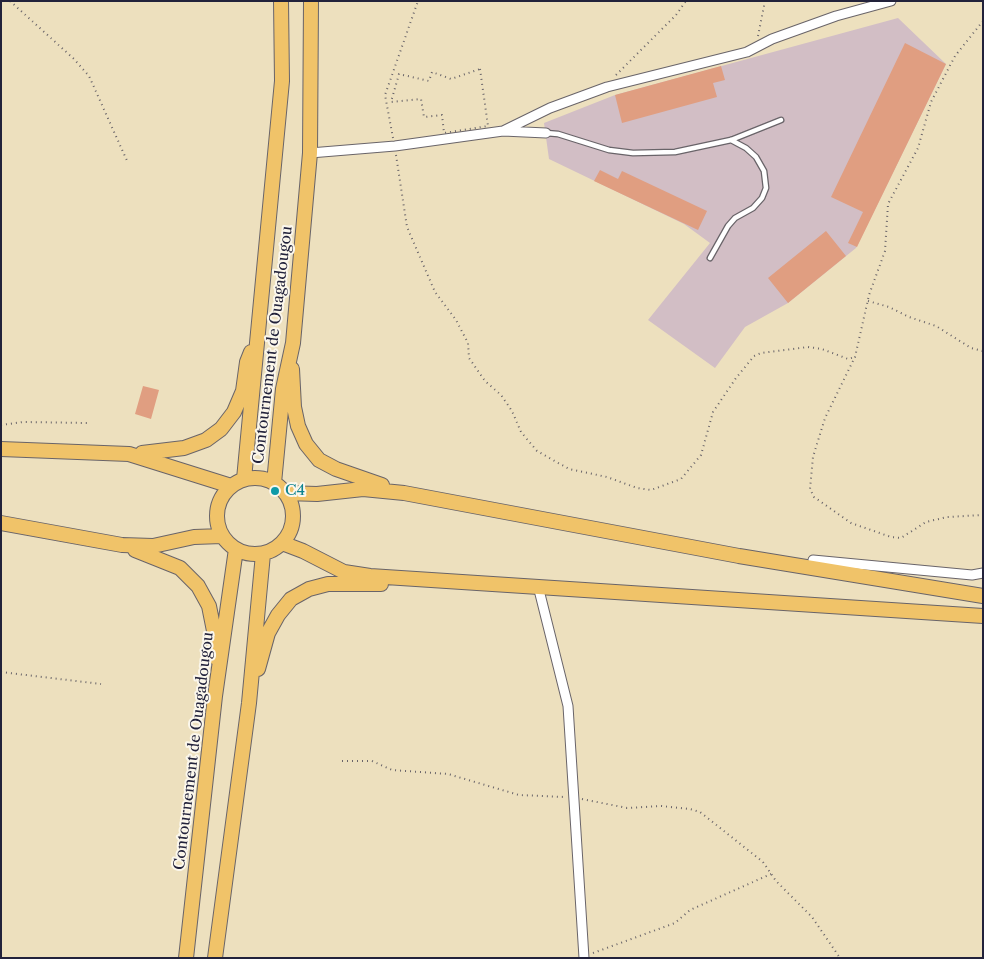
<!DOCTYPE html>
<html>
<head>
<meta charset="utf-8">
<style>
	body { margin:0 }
	#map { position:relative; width:984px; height:959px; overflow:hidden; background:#ede0be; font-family:"Libre Caslon Text",serif }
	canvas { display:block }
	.frame { position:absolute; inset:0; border:2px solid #22223b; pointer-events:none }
</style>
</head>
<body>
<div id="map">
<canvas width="984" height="959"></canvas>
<div class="frame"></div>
</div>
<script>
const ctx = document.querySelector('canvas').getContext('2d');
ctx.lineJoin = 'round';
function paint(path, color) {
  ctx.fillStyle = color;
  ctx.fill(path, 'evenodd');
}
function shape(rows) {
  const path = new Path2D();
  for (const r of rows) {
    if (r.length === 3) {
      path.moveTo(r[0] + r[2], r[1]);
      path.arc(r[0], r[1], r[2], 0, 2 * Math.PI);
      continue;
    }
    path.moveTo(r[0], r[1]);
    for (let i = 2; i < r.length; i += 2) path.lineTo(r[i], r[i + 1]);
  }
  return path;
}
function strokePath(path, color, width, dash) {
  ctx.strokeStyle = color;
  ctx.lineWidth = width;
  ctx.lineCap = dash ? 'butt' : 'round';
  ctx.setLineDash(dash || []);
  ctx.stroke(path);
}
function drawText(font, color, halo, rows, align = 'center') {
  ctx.font = font + ' "Libre Caslon Text",serif';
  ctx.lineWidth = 4;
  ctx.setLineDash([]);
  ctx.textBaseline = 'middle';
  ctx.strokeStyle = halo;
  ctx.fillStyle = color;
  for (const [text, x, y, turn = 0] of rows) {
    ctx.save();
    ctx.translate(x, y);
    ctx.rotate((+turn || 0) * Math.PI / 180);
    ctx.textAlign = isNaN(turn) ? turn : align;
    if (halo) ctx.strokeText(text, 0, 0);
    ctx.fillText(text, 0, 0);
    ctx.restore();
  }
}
paint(shape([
	[898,18,946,64,856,248,788,303,745,327,715,368,648,320,710,243,684,224,549,159,544,123,615,95]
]), '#d2bec5');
paint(shape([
	[905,43,946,64,857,247,848,243,863,212,831,197],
	[721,66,725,80,713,83,717,97,622,123,615,95],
	[600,170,618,179,622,171,707,211,698,230,594,181],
	[826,231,846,256,788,303,768,278],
	[143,386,159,390,151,419,135,414]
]), '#e09e81');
const service = shape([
	[546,133,558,134,609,150,633,153,675,152,731,140,781,120],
	[710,258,728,226,735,218,753,208,762,198,766,188,764,171,756,157,746,148,731,140]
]);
const minor = shape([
	[503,131,550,108,607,87,747,52,772,39,836,16,891,1],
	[310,153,395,146,503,131,546,133],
	[813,560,972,575,983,573],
	[538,586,568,706,584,958]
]);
const trunk = shape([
	[292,369,294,407,298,426,306,444,319,460,336,469,382,485],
	[1,449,129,454,231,486],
	[142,453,184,448,206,440,221,429,234,412,243,391,247,362,251,352],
	[255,516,38],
	[244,479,282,81,281,1],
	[274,483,283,389,293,343,310,153,311,1],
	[285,493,317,494,363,489,404,493,739,556,983,596],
	[1,523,122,545,153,546,194,537,222,536],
	[282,543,303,551,344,572,370,576,983,616],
	[135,550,180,568,198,586,209,606,214,631,214,657],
	[258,669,268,633,278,615,291,599,309,589,328,584,381,584],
	[186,958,215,696,236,549],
	[215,958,249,703,263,554]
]);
strokePath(service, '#696469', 7);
strokePath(minor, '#696469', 11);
strokePath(trunk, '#696469', 16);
strokePath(shape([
	[10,1,74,59,89,76,128,163],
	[983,21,955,56,931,102,918,148,888,204,885,251,869,295,855,357,825,418,813,457,810,489,814,497,851,523,891,537,901,538,926,522,947,517,983,515],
	[758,36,765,1],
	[480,69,488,126,444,133,442,115,424,117,421,99,391,102,399,74,429,81,432,72,451,79,480,69],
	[616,75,676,15,686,1],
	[393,138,385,95,418,1],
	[396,155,407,227,435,292,456,320,468,343,469,358,485,381,501,395,512,411,521,432,537,451,569,469,607,477,637,488,651,490,681,479,701,455,713,412,736,378,754,356,761,353,808,347,822,349,848,359,855,357],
	[868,301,889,307,909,317,936,326,971,348,983,351],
	[1,425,23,422,87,423],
	[1,672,101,684],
	[342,761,372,761,392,770,448,774,519,795,565,797],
	[582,799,627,808,661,806,690,809,700,812,763,862,776,881,812,917,840,958],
	[593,953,675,923,690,910,771,874]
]), '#696469', 2, [1, 4]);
strokePath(service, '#fff', 4.5);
strokePath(minor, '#fff', 9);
strokePath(trunk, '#f0c369', 14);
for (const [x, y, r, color] of [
	[275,491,5,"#0f9aa8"]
]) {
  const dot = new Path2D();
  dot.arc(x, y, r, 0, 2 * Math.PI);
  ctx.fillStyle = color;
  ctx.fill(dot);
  strokePath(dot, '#fbf7ec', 2);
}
drawText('15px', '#22223b', '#fbf7ec', [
	["Contournement de Ouagadougou",273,345,-83],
	["Contournement de Ouagadougou",194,751,-83]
]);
drawText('15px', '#0d838f', '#fbf7ec', [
	["C4",285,491]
], 'left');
</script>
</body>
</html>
